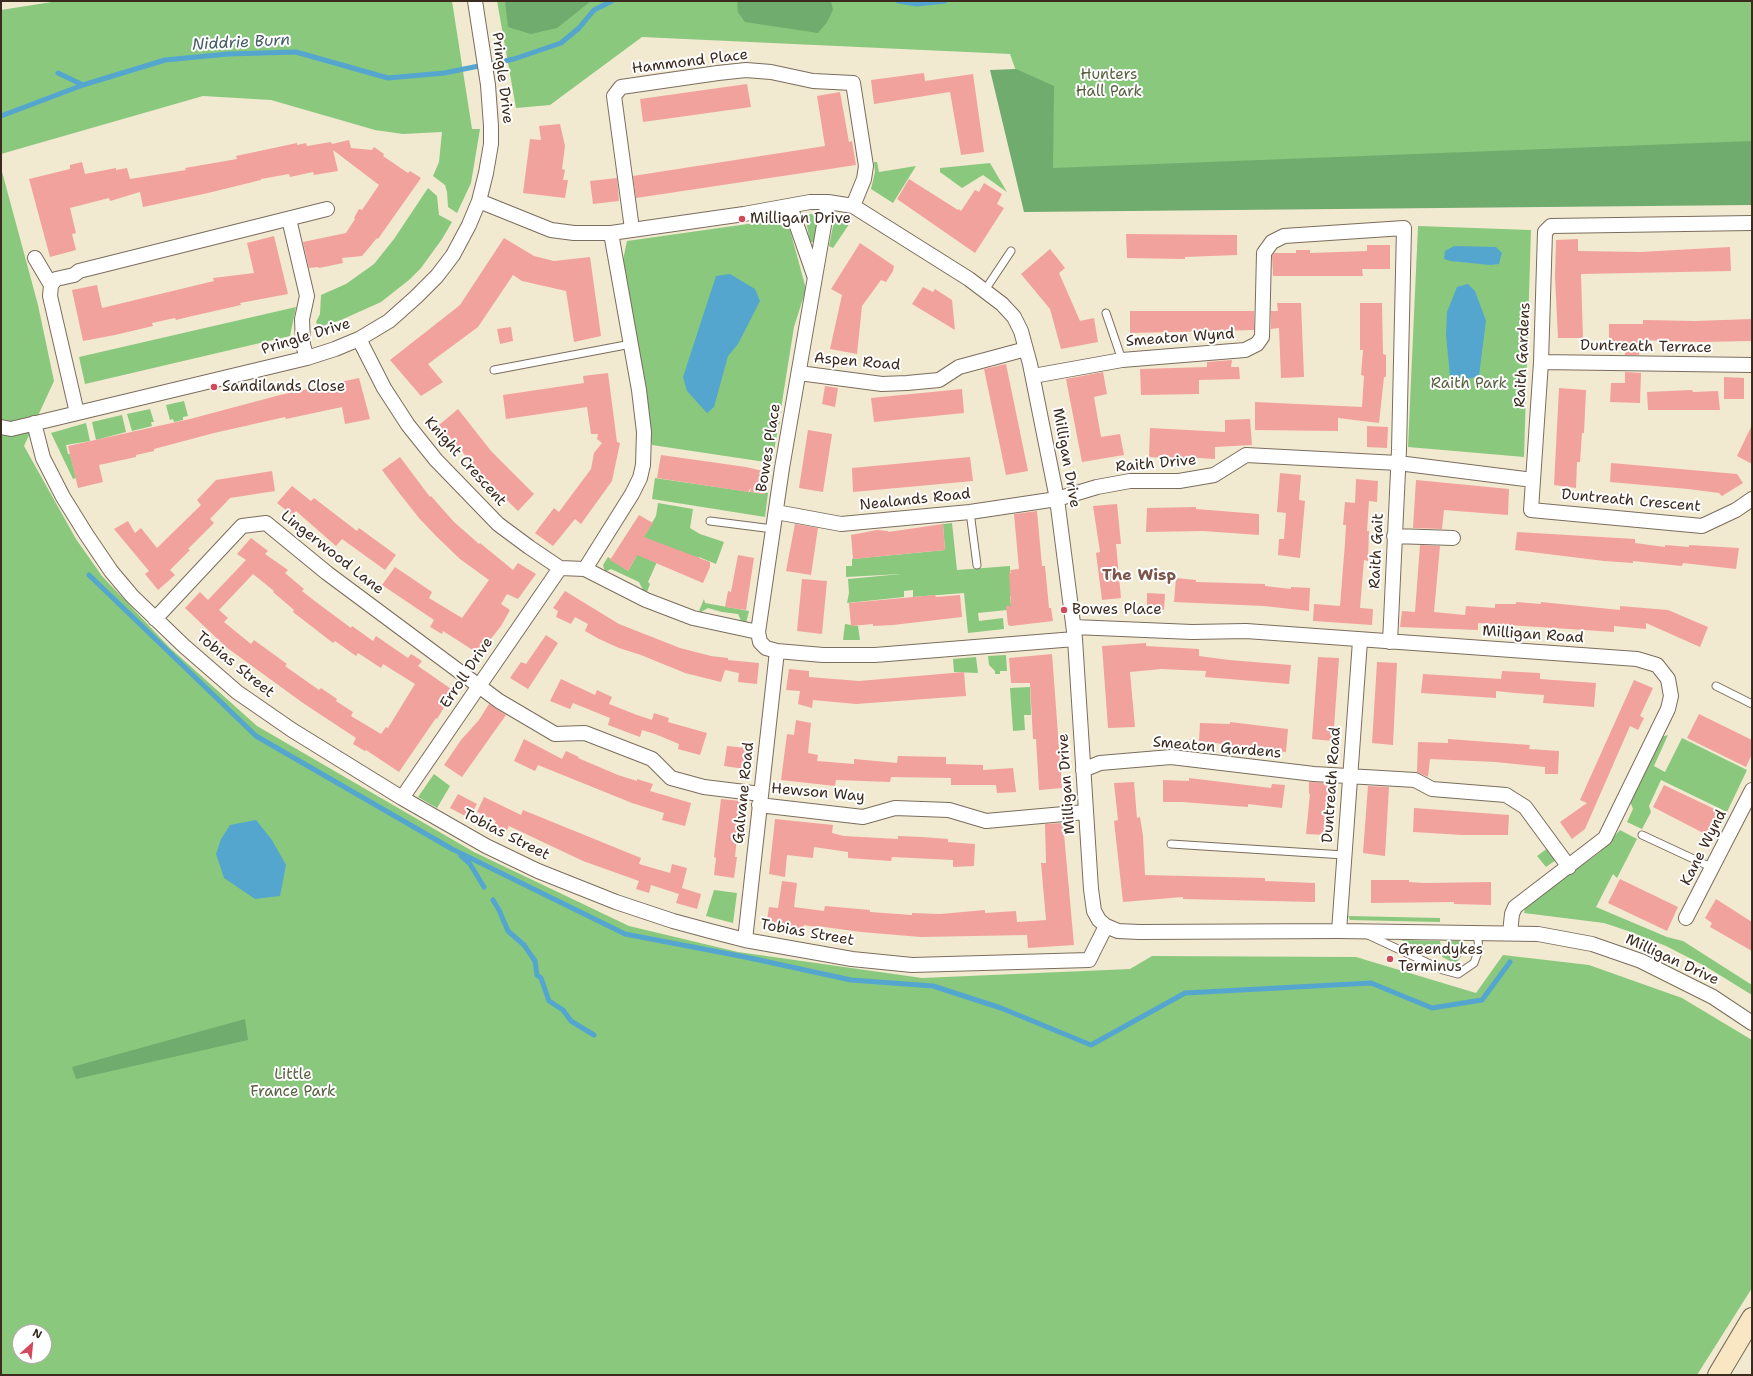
<!DOCTYPE html>
<html>
<head>
<meta charset="utf-8">
<style>
	body { margin:0 }
	#map { position:relative; width:1753px; height:1376px; overflow:hidden; background:#f2e9d1; font-family:"Shantell Sans",sans-serif }
	canvas { display:block }
	.frame { position:absolute; inset:0; border:2px solid #3b2a1e; pointer-events:none }
	.north { position:absolute; left:12px; top:1324px; width:40px; height:40px; box-sizing:border-box; background:#fff; border:1px solid #b1aaa5; border-radius:50%; rotate:27deg; font-size:11px; font-weight:700; line-height:16px; text-align:center; color:#3b2a1e }
	.north::after { content:''; display:block; margin:auto; width:14px; height:18px; background:#d1495b; clip-path:polygon(50% 0,100% 100%,50% 72%,0 100%) }
</style>
</head>
<body>
<div id="map">
<canvas width="1753" height="1376"></canvas>
<div class="frame"></div>
<div class="north">N</div>
</div>
<script>
const ctx = document.querySelector('canvas').getContext('2d');
ctx.lineJoin = 'round';
function paint(path, color) {
  ctx.fillStyle = color;
  ctx.fill(path, 'evenodd');
}
function shape(rows) {
  const path = new Path2D();
  for (const r of rows) {
    path.moveTo(r[0], r[1]);
    for (let i = 2; i < r.length; i += 2) path.lineTo(r[i], r[i + 1]);
  }
  return path;
}
function strokePath(path, color, width, dash) {
  ctx.strokeStyle = color;
  ctx.lineWidth = width;
  ctx.lineCap = dash ? 'butt' : 'round';
  ctx.setLineDash(dash || []);
  ctx.stroke(path);
}
function drawText(font, color, halo, rows, align = 'center') {
  ctx.font = font + ' "Shantell Sans",sans-serif';
  ctx.lineWidth = 4;
  ctx.setLineDash([]);
  ctx.textBaseline = 'middle';
  ctx.strokeStyle = halo;
  ctx.fillStyle = color;
  for (const [text, x, y, turn = 0] of rows) {
    ctx.save();
    ctx.translate(x, y);
    ctx.rotate((+turn || 0) * Math.PI / 180);
    ctx.textAlign = isNaN(turn) ? turn : align;
    if (halo) ctx.strokeText(text, 0, 0);
    ctx.fillText(text, 0, 0);
    ctx.restore();
  }
}
paint(shape([
	[58,1,452,1,472,129,480,129,471,183,457,213,448,207,447,192,445,185,433,176,439,162,442,132,403,134,375,130,271,100,203,96,1,154,1,10],
	[497,1,1752,1,1752,142,1051,169,1010,54,642,37,550,105,516,108],
	[874,162,877,162,879,172,916,166,893,203,871,189,875,172],
	[990,163,1007,192,983,175,962,188,940,172,940,168],
	[1,168,38,305,54,381,24,446,76,539,102,576,169,647,257,726,474,852,629,926,738,952,922,978,1130,969,1152,956,1356,957,1476,993,1503,955,1589,965,1682,998,1752,1040,1752,1288,1697,1375,1,1375],
	[20,1332,44,1332,44,1356,20,1356],
	[428,188,437,196,439,215,452,222,442,239,421,268,409,280,381,302,341,320,319,327,316,322,320,314,321,295,346,284,374,264,394,239],
	[812,214,818,215,814,242,810,242,805,215],
	[847,216,851,218,852,220,833,248,829,246,833,226,838,219],
	[776,220,787,225,790,230,806,289,794,327,779,421,780,422,778,428,772,463,652,445,623,260,627,241],
	[1418,226,1531,230,1524,457,1408,447],
	[296,307,290,336,85,384,79,357],
	[184,401,188,416,183,417,183,420,174,422,173,419,170,420,166,405],
	[150,409,154,422,151,422,152,426,132,431,127,414],
	[122,415,126,432,96,440,92,422],
	[86,423,90,441,66,445,68,454,70,454,76,478,73,479,51,433],
	[655,478,764,494,764,492,768,493,765,517,652,499],
	[658,503,693,509,690,528,700,534,724,542,716,564,699,557,698,560,660,555,648,582,650,584,647,592,643,590,639,582,611,569,605,572,603,565,608,557,628,571,636,557,633,554,656,516],
	[952,523,957,570,1010,566,1010,581,1014,595,1010,596,1011,606,1006,606,1007,610,978,613,979,621,1003,618,1004,629,968,633,964,593,913,597,913,590,904,591,904,597,847,603,849,593,848,579,901,574,846,577,846,566,852,566,852,559,945,550,943,524],
	[704,599,705,603,749,611,746,623,742,623,738,614,722,612,708,608,701,612,699,611],
	[845,624,858,626,860,640,843,640],
	[1006,655,1007,671,1000,671,1000,674,995,674,995,671,989,665,988,656],
	[976,657,978,673,954,672,953,659],
	[1030,687,1031,715,1024,715,1025,730,1013,731,1010,688],
	[1668,735,1654,766,1665,772,1682,738,1747,770,1727,812,1661,780,1649,806,1651,812,1642,829,1627,822,1633,809,1629,799,1658,738],
	[434,774,450,786,437,808,418,797],
	[1620,830,1637,839,1617,878,1613,874,1596,907,1667,937,1683,941,1752,985,1752,995,1705,966,1666,946,1631,932,1604,923,1524,913,1526,905,1600,852],
	[1549,847,1556,860,1546,867,1537,856],
	[714,890,737,893,733,923,706,916],
	[1348,916,1440,918,1440,922,1350,920],
	[1401,940,1440,941,1441,946,1436,956],
	[1446,941,1459,941,1464,945,1463,954,1457,962,1452,962,1442,957,1446,947]
]), '#8ac87e');
paint(shape([
	[505,1,591,1,557,28,531,34,508,27],
	[737,1,831,1,833,10,827,22,818,33,745,22,738,12],
	[1016,69,1054,86,1053,168,1752,141,1752,205,1024,212,990,70],
	[245,1019,248,1040,76,1079,72,1067]
]), '#6fac6d');
paint(shape([
	[1454,246,1496,247,1502,253,1501,256,1499,264,1490,265,1450,261,1444,259,1445,251],
	[730,274,755,289,760,301,738,344,728,356,714,407,707,413,687,391,683,377,716,276],
	[1468,284,1475,291,1486,321,1479,376,1464,380,1450,376,1446,335,1447,312,1457,287],
	[256,820,272,840,286,865,280,896,255,899,224,878,216,854,221,839,230,825]
]), '#54a6cf');
strokePath(shape([
	[898,1,917,4,945,1],
	[58,73,83,85],
	[1,116,83,85,165,60,228,54,296,52,388,78,444,73,514,59,561,43,579,28,594,10,612,1],
	[89,575,256,736,452,849,625,934,745,957,851,980,933,986,1001,1008,1091,1045,1185,993,1371,983,1432,1008,1482,1000,1510,962],
	[461,856,470,864,484,887],
	[493,900,499,910,508,931,524,945,535,961,537,975,541,978,549,1001,563,1010,571,1021,594,1035]
]), '#54a6cf', 5);
paint(shape([
	[924,73,925,81,973,74,984,152,961,155,950,92,874,104,871,80],
	[747,84,751,107,643,122,640,99],
	[840,92,849,142,852,141,856,165,636,198,633,176,825,146,817,96],
	[560,124,565,146,562,169,565,170,563,180,568,180,565,198,523,193,530,139,541,140,539,126],
	[349,140,351,148,372,150,374,147,384,154,383,156,408,173,410,171,421,178,378,239,377,238,362,256,342,258,343,263,319,268,318,267,309,268,303,242,346,233,355,219,354,218,359,209,362,210,379,185,333,150,338,171,314,175,313,172,290,177,289,174,261,179,261,180,208,193,143,207,140,192,110,201,109,198,70,208,76,233,72,234,76,250,50,257,29,179,70,169,70,165,82,162,85,174,116,168,116,170,127,168,130,179,186,170,185,168,237,159,236,156,297,143,297,145,306,143,307,146,331,142,332,144],
	[617,178,619,201,593,204,590,181],
	[909,179,958,210,959,209,961,211,975,190,979,192,984,183,1002,194,997,204,1004,208,975,253,897,199],
	[1126,234,1237,235,1237,255,1185,257,1185,259,1127,258],
	[274,236,288,294,240,303,241,305,188,317,176,320,175,318,152,323,153,326,115,335,83,341,72,290,97,285,102,308,214,281,213,278,254,273,247,243],
	[504,238,534,256,554,261,590,257,601,336,574,342,566,291,522,281,513,275,478,327,428,364,443,382,421,396,390,360,460,305],
	[1578,239,1578,251,1640,252,1730,247,1731,271,1581,274,1583,338,1558,338,1555,277,1556,240],
	[860,243,894,266,893,271,886,282,881,280,862,306,857,354,830,349,842,295,831,289],
	[1367,245,1390,245,1390,269,1362,269,1363,276,1273,276,1272,256,1274,253,1296,253,1296,250,1310,250,1310,253,1367,251],
	[1050,249,1065,268,1059,273,1080,321,1094,318,1098,342,1061,349,1050,309,1021,274],
	[923,287,933,292,935,289,952,300,955,330,912,304],
	[1277,303,1301,303,1304,377,1281,378,1279,328,1271,329,1271,311,1278,311],
	[1360,303,1382,303,1383,354,1386,355,1386,377,1384,377,1379,423,1338,418,1338,431,1255,430,1255,402,1362,407,1364,376,1361,375,1363,350,1360,350],
	[1130,311,1254,311,1254,330,1130,333],
	[1752,319,1752,341,1700,342,1639,340,1639,355,1625,355,1625,342,1609,341,1609,324,1643,324,1643,320,1695,321],
	[511,327,513,341,500,344,497,329],
	[1232,360,1231,367,1239,367,1240,379,1199,380,1199,394,1141,395,1140,369,1207,367,1207,362],
	[1006,364,1028,471,1006,475,984,369],
	[1103,372,1107,394,1094,397,1101,437,1120,434,1124,455,1082,462,1066,379],
	[1625,372,1641,373,1640,403,1610,402,1611,383,1625,383],
	[608,373,617,442,620,443,612,481,581,524,575,519,553,546,535,533,554,508,559,512,591,469,594,453,602,443,597,439,598,434,591,434,587,407,506,419,503,395,584,383,583,376],
	[1724,377,1744,378,1744,399,1724,399],
	[359,378,370,419,345,424,342,407,286,419,285,417,214,433,154,449,154,451,136,455,136,457,99,465,103,482,78,488,68,446,190,419,280,395],
	[825,386,838,388,835,407,822,404],
	[1559,388,1586,390,1584,433,1582,433,1580,462,1577,462,1576,488,1554,485],
	[962,389,964,413,874,422,871,398],
	[1692,390,1693,392,1718,391,1720,410,1648,410,1647,392],
	[458,409,491,451,534,494,518,511,471,465,464,456,465,455,439,425],
	[1250,419,1252,445,1215,447,1215,459,1184,457,1184,459,1175,459,1149,457,1150,428,1225,432,1225,420],
	[1752,425,1752,464,1737,456],
	[1367,426,1388,427,1387,448,1367,447],
	[808,430,832,434,823,492,799,488],
	[661,455,746,467,767,472,764,494,750,492,751,487,748,492,657,478],
	[400,457,430,497,431,496,454,522,479,544,480,543,513,570,518,563,536,574,518,599,507,594,501,604,510,610,501,626,479,654,443,631,442,634,430,627,434,620,382,585,395,567,432,592,429,598,462,618,489,580,460,559,436,536,419,518,400,494,382,470],
	[970,457,973,481,853,492,852,468],
	[1611,463,1737,474,1743,483,1722,496,1719,493,1688,489,1610,482],
	[272,471,275,491,230,498,210,519,214,523,188,549,190,550,170,570,175,575,158,590,145,574,149,571,114,529,128,521,135,533,141,528,157,548,201,505,197,500,216,480],
	[1280,473,1301,475,1299,500,1305,501,1300,558,1278,555,1279,539,1284,539,1286,513,1277,512],
	[1356,479,1378,481,1377,502,1369,501,1367,531,1369,531,1368,561,1364,560,1360,608,1373,609,1372,625,1313,621,1314,604,1340,606,1345,543,1346,525,1343,525,1345,502,1355,503],
	[1416,480,1509,489,1508,515,1444,510,1442,529,1413,528],
	[292,486,311,501,314,498,357,531,359,528,396,555,385,570,342,539,336,546,296,511,292,515,277,503],
	[1117,504,1121,544,1116,544,1121,598,1102,600,1096,553,1100,552,1093,506],
	[1196,507,1196,509,1259,514,1259,535,1203,531,1146,532,1147,508],
	[1037,511,1042,566,1045,566,1049,608,1051,608,1053,621,1011,626,1008,625,1006,606,1011,606,1009,573,1011,573,1010,570,1019,569,1014,514],
	[639,515,653,523,644,537,710,562,710,567,703,583,637,555,628,571,610,560],
	[795,524,818,528,811,575,786,571],
	[943,524,945,550,853,559,851,535,877,530,888,531,888,532],
	[1517,532,1635,539,1635,543,1665,547,1665,545,1689,547,1689,545,1739,548,1736,569,1683,563,1682,566,1633,561,1633,563,1604,561,1515,550],
	[251,538,268,551,265,554,288,570,285,573,304,589,302,591,316,602,351,628,352,626,373,641,376,636,408,658,411,654,422,661,418,666,454,691,437,719,436,718,399,772,366,750,365,751,353,744,356,738,303,703,226,647,185,608,200,592,208,600,246,560,237,554],
	[253,574,274,591,273,592,294,610,293,612,333,643,335,641,356,656,358,653,381,668,383,664,415,684,388,728,386,727,381,734,351,716,353,712,336,701,337,699,321,688,319,690,285,666,287,664,254,640,251,644,224,622,228,618,219,610],
	[1420,545,1440,546,1434,612,1465,615,1466,606,1495,608,1495,604,1516,604,1516,602,1541,604,1541,602,1620,610,1620,606,1668,610,1708,627,1700,647,1646,623,1646,629,1614,626,1614,632,1478,623,1478,630,1400,627,1402,611,1415,612],
	[738,555,754,558,746,610,725,607,728,591,731,592],
	[1176,578,1196,580,1196,582,1265,584,1265,586,1291,589,1291,587,1310,588,1309,611,1264,606,1174,602],
	[802,579,827,581,822,634,797,631],
	[565,591,619,624,680,648,711,656,728,658,728,660,759,663,757,684,738,682,739,673,725,670,721,682,685,673,641,655,619,648,599,639,585,631,588,624,575,617,571,624,556,617,558,611,553,608],
	[1147,593,1165,594,1164,610,1147,609],
	[935,595,936,597,960,595,962,617,893,625,873,626,873,624,851,626,849,603],
	[546,635,558,643,528,689,510,678,521,662,526,664],
	[1146,643,1146,646,1199,649,1199,656,1229,660,1291,665,1289,684,1205,677,1206,671,1161,669,1130,672,1135,727,1108,728,1102,646],
	[1052,654,1062,788,1039,790,1036,739,1033,739,1030,683,1011,683,1009,658],
	[1318,657,1339,658,1333,741,1312,739],
	[1377,662,1397,663,1393,745,1372,743],
	[789,669,809,671,809,677,859,681,964,672,966,696,856,704,813,700,812,708,798,704,800,691,786,690],
	[1502,671,1540,673,1540,679,1596,683,1594,707,1543,703,1544,695,1515,693,1496,691,1496,698,1421,693,1423,674,1501,679],
	[561,679,595,695,597,690,612,697,609,704,637,715,652,720,654,713,669,718,668,722,707,733,700,755,678,749,679,744,655,734,642,730,640,737,608,725,610,718,573,703,570,709,550,701],
	[1634,680,1653,688,1640,716,1644,718,1638,730,1630,726,1585,829,1572,839,1560,822,1587,803,1580,800],
	[489,704,506,715,462,777,444,765,461,740,479,720],
	[1699,714,1752,740,1752,754,1746,767,1687,738],
	[796,720,811,723,808,753,818,755,817,761,854,764,854,759,897,763,898,756,946,757,946,764,983,765,983,770,1013,768,1016,792,997,793,996,785,951,785,951,778,891,777,890,782,836,780,835,786,781,780,787,734,794,735],
	[1230,722,1288,729,1286,752,1199,741,1200,723,1230,724],
	[524,739,562,759,566,751,579,757,578,758,618,775,637,781,637,779,653,784,650,791,691,803,685,826,662,820,664,813,632,803,538,765,535,771,514,761],
	[1448,739,1530,745,1529,749,1559,751,1558,774,1545,774,1545,767,1495,762,1430,759,1428,777,1417,772,1418,742,1448,743],
	[727,746,747,748,745,769,724,766],
	[1189,778,1271,788,1272,784,1285,785,1282,808,1248,804,1248,807,1182,802,1163,802,1163,780,1189,781],
	[1134,782,1137,818,1140,817,1143,836,1145,875,1265,878,1265,881,1315,883,1315,902,1183,899,1183,897,1123,902,1114,821,1118,820,1114,783],
	[1309,782,1330,783,1326,835,1306,834,1310,794,1309,794],
	[1664,785,1723,813,1711,837,1653,807],
	[1368,786,1389,787,1385,856,1363,853],
	[458,794,477,804,469,818,450,808],
	[484,797,521,815,523,810,641,858,639,864,670,873,672,864,687,868,682,888,701,894,697,909,676,903,679,894,651,885,649,893,636,889,639,881,583,861,509,826,505,834,492,828,496,821,477,812],
	[721,799,741,801,735,857,737,857,734,878,714,875,716,858,714,857],
	[1414,808,1509,815,1508,835,1462,835,1413,832],
	[775,819,833,825,832,833,844,836,898,839,898,836,922,837,948,839,948,842,975,844,974,866,953,867,953,860,892,857,891,861,848,858,848,852,814,847,813,858,787,855,785,877,769,874],
	[1063,823,1074,945,1028,948,1027,935,921,937,861,932,817,926,816,927,804,925,803,932,766,927,769,907,778,908,782,881,797,883,794,907,824,911,825,906,870,910,870,912,912,915,912,913,940,914,985,910,985,913,1016,911,1017,922,1046,920,1041,863,1046,863,1045,824],
	[1620,879,1678,907,1667,931,1608,903],
	[1371,880,1409,880,1409,882,1425,883,1491,882,1491,905,1454,904,1454,902,1371,903],
	[1716,899,1752,922,1752,951,1710,927,1712,923,1705,918]
]), '#f2a29d');
const lane = shape([
	[985,290,1011,251],
	[1106,313,1122,360],
	[494,370,631,344],
	[970,512,977,565],
	[710,521,773,529],
	[1716,686,1752,704],
	[1642,835,1713,868],
	[1171,844,1344,855],
	[1368,935,1443,970,1458,974,1474,963,1479,949,1477,932]
]);
const street = shape([
	[479,201,551,230,574,233,611,233,744,214,810,202,828,202,853,206,969,279,1002,304,1014,317,1021,331,1030,364,1057,499,1075,639,1091,889,1094,911,1099,920,1106,926,1118,931,1139,932,1339,931,1538,934,1592,944,1641,961,1713,997,1752,1023],
	[828,202,782,468,758,632,760,642,766,648,777,651,823,655,875,655,1075,639],
	[790,206,814,275],
	[289,219,307,296,302,319,303,345,307,358],
	[1752,223,1551,226,1545,232,1541,362,1531,510,1702,526,1736,510,1752,499],
	[632,229,614,96,621,87,718,73,746,70,771,72,813,81,853,83,866,166,864,179,853,206],
	[35,258,51,285],
	[359,339,384,388,408,425,436,460,498,524,529,547,560,568,585,569,646,600,693,618,758,632],
	[1541,362,1752,365],
	[799,373,882,384,907,383,939,380,959,367,1026,349],
	[1033,376,1122,360,1245,350,1257,344,1262,337,1264,253,1272,242,1284,236,1404,228,1399,450,1390,642],
	[77,413,50,296,51,285,56,279,74,275,79,271,327,209],
	[34,423,43,458,63,497,86,534,111,571,132,596,184,646,237,692,292,730,402,798,486,846,538,871,616,902,673,921,710,931,745,940,852,959,912,965,1089,960,1106,926],
	[1,427,11,429,307,358,335,349,359,339,389,321,416,297,437,276,453,255,469,225,479,201,486,173,491,144,491,126,488,85,475,1],
	[776,512,841,524,970,512,1057,499,1097,487,1130,481,1179,481,1214,475,1246,455,1398,463,1533,480],
	[1394,536,1453,538],
	[585,569,632,494,640,478,643,465,644,432,639,390,611,233],
	[155,619,242,526,266,523,327,573,499,701,555,734,585,733,652,759,671,778,704,787,761,794],
	[1074,627,1192,632,1246,631,1637,659,1657,665,1668,679,1671,696,1668,709,1605,838,1515,907,1512,914,1510,933],
	[1083,770,1100,763,1171,757,1314,774,1415,780,1432,789,1506,795,1525,807,1569,867],
	[402,798,560,568],
	[759,805,863,817,895,808,949,810,986,821,1086,812],
	[1686,918,1752,790],
	[1339,931,1360,641],
	[745,940,777,651]
]);
const secondary = shape([
	[1718,1375,1752,1318]
]);
strokePath(lane, '#7b6d5d', 9);
strokePath(street, '#7b6d5d', 16);
strokePath(secondary, '#7b6d5d', 22);
strokePath(lane, '#fff', 7);
strokePath(street, '#fff', 14);
strokePath(secondary, '#f9e7c3', 20);
for (const [x, y, r, color] of [
	[742,219,4,"#d1495b"],
	[214,387,4,"#d1495b"],
	[1064,610,4,"#d1495b"],
	[1390,959,4,"#d1495b"]
]) {
  const dot = new Path2D();
  dot.arc(x, y, r, 0, 2 * Math.PI);
  ctx.fillStyle = color;
  ctx.fill(dot);
  strokePath(dot, '#fff', 1.5);
}
drawText('15px', '#3b2a1e', '#fff', [
	["Hammond Place",690,62,-7],
	["Pringle Drive",502,78,83],
	["Pringle Drive",306,337,-17],
	["Smeaton Wynd",1180,338,-4],
	["Duntreath Terrace",1646,347,1],
	["Raith Gardens",1523,355,-87],
	["Aspen Road",857,362,5],
	["Bowes Place",769,448,-81],
	["Milligan Drive",1066,458,80],
	["Knight Crescent",465,462,48],
	["Raith Drive",1156,464,-5],
	["Nealands Road",915,500,-6],
	["Duntreath Crescent",1631,501,5],
	["Raith Gait",1377,551,-87],
	["Lingerwood Lane",332,553,38],
	["Milligan Road",1533,635,4],
	["Tobias Street",235,665,39],
	["Erroll Drive",467,673,-56],
	["Smeaton Gardens",1217,748,5],
	["Milligan Drive",1067,784,-94],
	["Duntreath Road",1332,785,-86],
	["Galvane Road",744,793,-84],
	["Hewson Way",818,793,5],
	["Tobias Street",506,835,27],
	["Kane Wynd",1704,848,-63],
	["Tobias Street",807,933,10],
	["Milligan Drive",1672,960,25]
]);
drawText('15px', '#576140', '#fff', [
	["Hunters",1109,75],
	["Hall Park",1109,92],
	["Raith Park",1469,384],
	["Little",293,1075],
	["France Park",293,1092]
]);
drawText('15px', '#3b2a1e', '#fff', [
	["Milligan Drive",750,219],
	["Sandilands Close",222,387],
	["Bowes Place",1072,610],
	["Greendykes",1398,950],
	["Terminus",1398,967]
], 'left');
drawText('italic 16px', '#455c65', '#fff', [
	["Niddrie Burn",241,43,-3]
]);
drawText('bold 16px', '#7b544a', '#fff', [
	["The Wisp",1139,576]
]);
</script>
</body>
</html>
